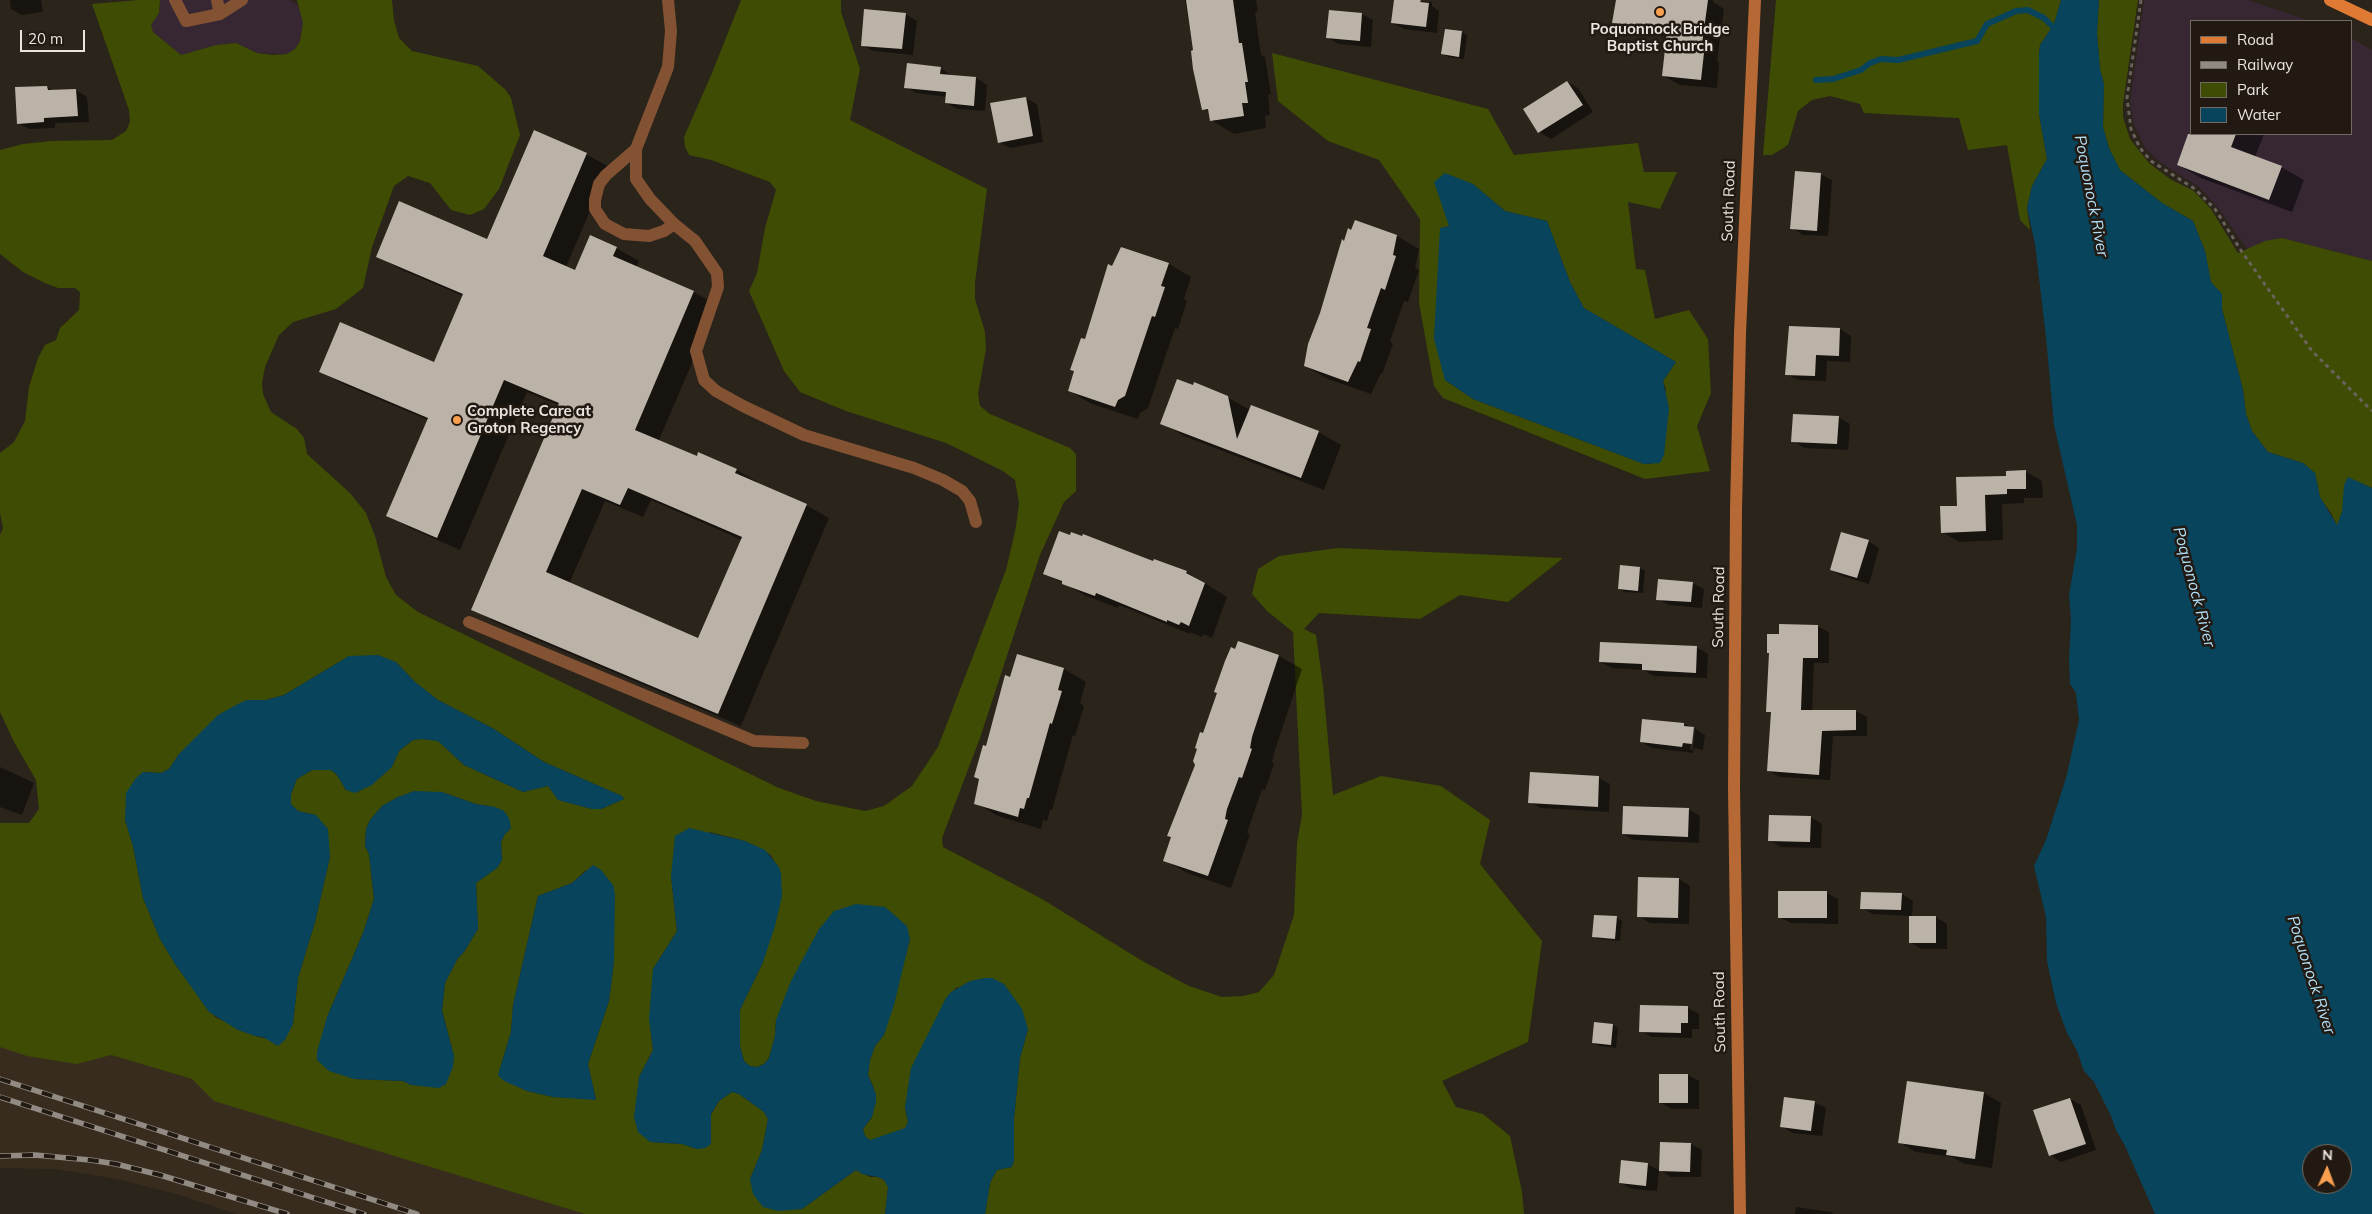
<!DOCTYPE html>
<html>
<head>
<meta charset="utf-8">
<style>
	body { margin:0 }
	#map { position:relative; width:2372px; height:1214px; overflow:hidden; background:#2b241b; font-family:Mulish,sans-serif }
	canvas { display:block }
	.legend { position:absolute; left:2190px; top:20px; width:162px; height:115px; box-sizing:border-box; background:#221a12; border:1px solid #726b64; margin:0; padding:6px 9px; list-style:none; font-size:15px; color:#e9e4de }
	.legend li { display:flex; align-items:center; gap:10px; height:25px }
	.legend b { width:25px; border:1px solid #726b64 }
	.north { position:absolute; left:2302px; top:1144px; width:50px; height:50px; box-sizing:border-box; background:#221a12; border:1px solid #726b64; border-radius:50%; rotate:2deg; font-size:14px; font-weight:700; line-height:20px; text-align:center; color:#e9e4de }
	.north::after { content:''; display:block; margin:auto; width:18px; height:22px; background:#fa9f4f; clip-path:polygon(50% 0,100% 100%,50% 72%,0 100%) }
	.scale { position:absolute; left:20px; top:30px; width:65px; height:22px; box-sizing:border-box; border:2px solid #e9e4de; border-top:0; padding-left:6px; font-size:15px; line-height:18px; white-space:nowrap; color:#e9e4de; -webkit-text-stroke:4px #221a12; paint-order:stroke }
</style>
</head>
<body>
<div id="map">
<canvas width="2372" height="1214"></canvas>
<ul class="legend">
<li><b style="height:6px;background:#de7a34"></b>Road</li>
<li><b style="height:6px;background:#918b84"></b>Railway</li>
<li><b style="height:14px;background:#3f4c03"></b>Park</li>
<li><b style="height:14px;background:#08445b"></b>Water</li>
</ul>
<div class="north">N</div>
<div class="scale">20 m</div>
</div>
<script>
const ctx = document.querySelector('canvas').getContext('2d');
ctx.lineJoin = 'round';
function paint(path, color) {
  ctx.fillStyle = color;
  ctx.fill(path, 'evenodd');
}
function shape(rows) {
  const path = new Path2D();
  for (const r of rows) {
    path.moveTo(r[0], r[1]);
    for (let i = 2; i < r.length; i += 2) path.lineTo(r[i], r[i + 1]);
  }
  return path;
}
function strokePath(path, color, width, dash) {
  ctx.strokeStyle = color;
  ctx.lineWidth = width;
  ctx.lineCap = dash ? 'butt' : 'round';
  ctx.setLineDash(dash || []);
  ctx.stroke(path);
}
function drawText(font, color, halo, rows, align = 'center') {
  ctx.font = font + ' Mulish,sans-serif';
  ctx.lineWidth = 5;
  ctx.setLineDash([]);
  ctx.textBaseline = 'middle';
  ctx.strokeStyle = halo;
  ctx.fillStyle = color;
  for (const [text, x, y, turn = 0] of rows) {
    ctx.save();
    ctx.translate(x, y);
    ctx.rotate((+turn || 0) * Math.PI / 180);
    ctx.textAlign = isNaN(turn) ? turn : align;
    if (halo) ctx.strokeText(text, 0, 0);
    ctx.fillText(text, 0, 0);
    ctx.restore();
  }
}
paint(shape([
	[160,0,290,0,299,6,303,23,300,41,295,49,286,54,257,53,236,43,216,45,181,55,153,32,151,25,159,13],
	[2144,0,2248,0,2310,21,2191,21,2191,134,2351,134,2351,38,2372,50,2372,261,2282,238,2247,249,2218,208,2199,187,2161,163,2145,148,2134,125,2130,102]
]), '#362733');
paint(shape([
	[0,1022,192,1079,597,1214,237,1214,176,1194,117,1179,55,1169,0,1168]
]), '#382c1e');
paint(shape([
	[139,0,160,0,159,13,151,25,153,32,181,55,216,45,236,43,257,53,273,55,287,54,295,49,300,41,303,23,297,0,392,0,394,20,399,38,412,51,478,66,506,90,511,98,520,135,499,189,484,209,470,215,451,210,430,183,408,176,394,186,372,247,363,288,336,309,293,322,279,335,265,367,262,383,263,394,271,412,297,429,304,438,307,454,350,493,366,513,375,536,386,577,396,595,418,612,779,788,816,801,865,811,884,806,912,786,938,747,1006,570,1016,527,1019,503,1015,480,1003,471,946,443,846,411,800,392,784,371,749,291,757,273,765,228,776,190,770,182,711,160,689,155,685,147,684,137,712,73,741,0,841,0,841,12,860,69,850,120,987,189,975,283,975,299,985,332,986,349,978,394,980,406,990,414,1070,448,1076,454,1076,491,1064,502,1040,555,980,738,942,838,943,847,1042,899,1144,962,1189,986,1222,997,1243,996,1259,992,1274,975,1294,915,1297,843,1302,815,1293,632,1267,611,1252,594,1258,569,1279,556,1338,548,1563,558,1508,602,1460,595,1420,619,1319,613,1304,629,1316,635,1323,685,1333,795,1381,776,1441,786,1490,820,1480,864,1542,941,1528,1042,1442,1081,1456,1107,1483,1114,1510,1136,1522,1192,1524,1214,985,1214,990,1183,993,1177,997,1170,1012,1167,1014,1160,1014,1119,1020,1058,1028,1029,957,987,946,998,934,1026,905,1107,908,1122,905,1129,870,1141,865,1136,863,1129,872,1117,874,1088,868,1075,870,1060,875,1046,884,1035,910,939,776,1020,775,1036,769,1058,764,1064,757,1067,750,1066,744,1061,740,1046,740,1010,763,962,781,874,771,855,745,841,710,832,671,876,677,931,653,969,651,1036,653,1050,639,1077,650,1142,682,1144,697,1149,711,1144,711,1115,719,1101,732,1092,739,1094,764,1112,768,1119,762,1150,750,1179,802,1209,856,1170,870,1177,878,1177,884,1180,888,1187,885,1214,585,1214,214,1101,192,1079,111,1055,77,1064,27,1056,0,1047,0,823,29,823,39,809,36,780,14,742,0,712,0,535,3,528,0,513,0,453,14,442,25,421,29,387,38,358,45,345,56,340,60,328,79,310,80,292,75,288,58,288,45,283,23,272,0,254,0,150,23,144,51,141,112,140,126,131,130,122,129,110,92,4],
	[349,656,396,662,415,682,438,700,494,729,544,762,622,796,624,799,601,809,592,809,559,800,548,786,523,792,464,765,438,741,422,739,413,740,399,751,392,767,346,790,337,775,331,770,312,770,297,779,291,794,291,804,298,811,316,815,330,857,315,922,298,978,293,1024,271,1040,255,1036,215,1017,175,964,160,939,143,898,133,846,125,820,143,772,161,773,169,769,179,754,247,700,266,700,284,695],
	[442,792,476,804,495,807,511,828,505,834,501,842,502,860,497,868,476,883,478,929,464,952,458,958,445,983,442,1010,454,1056,411,1085,403,1081,354,1079,327,1017,363,933,374,899,369,854,365,846,366,829,370,820,382,806,398,797],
	[586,870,614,961,609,1001,588,1064,596,1099,553,1097,527,1091,498,1075,511,1032,513,1005,538,896,572,883],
	[1776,0,2061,0,2054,24,2040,45,2039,55,2039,114,2047,159,2032,186,2027,208,2030,230,2020,220,2007,145,1968,150,1959,118,1864,113,1860,104,1830,96,1812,100,1798,111,1788,145,1772,155,1763,155],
	[2099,0,2138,0,2123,104,2123,117,2130,139,2149,163,2170,179,2194,191,2211,209,2238,253,2265,241,2282,238,2372,261,2372,488,2348,478,2342,512,2337,526,2331,513,2320,498,2315,473,2303,463,2268,452,2252,431,2246,414,2243,390,2222,309,2222,294,2211,283,2205,251,2193,221,2162,203,2120,170,2109,148,2103,127,2104,84,2100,69,2097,33],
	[1272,53,1488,109,1514,155,1638,143,1644,172,1677,172,1660,209,1628,202,1636,269,1645,270,1655,319,1689,310,1708,339,1711,393,1697,426,1710,471,1645,479,1443,398,1434,386,1419,303,1420,219,1379,160,1328,141,1278,101],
	[1473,184,1505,211,1547,221,1570,282,1584,308,1676,362,1663,381,1666,389,1652,464,1644,464,1473,399,1445,380,1449,226]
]), '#3f4c03');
paint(shape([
	[2061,0,2099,0,2097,33,2100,69,2104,84,2103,127,2109,148,2120,170,2162,203,2193,221,2205,251,2211,282,2222,294,2222,309,2243,390,2246,414,2252,431,2268,452,2303,463,2315,473,2320,497,2337,525,2342,512,2344,485,2348,477,2372,488,2372,1214,2155,1214,2125,1146,2116,1130,2111,1116,2094,1082,2084,1071,2077,1051,2067,1033,2056,1003,2047,961,2046,917,2034,866,2046,840,2066,778,2079,720,2076,693,2070,684,2069,658,2071,620,2069,595,2077,548,2077,525,2054,425,2046,337,2035,244,2027,208,2032,186,2047,159,2039,114,2039,55,2040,45,2054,24],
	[2312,1154,2342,1154,2342,1184,2312,1184],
	[1445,173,1473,184,1505,211,1547,221,1570,282,1584,308,1676,362,1663,381,1669,408,1664,455,1660,463,1644,464,1473,399,1445,380,1434,339,1440,228,1449,226,1434,182],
	[378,655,396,662,415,682,438,700,494,729,544,762,622,796,624,799,601,809,592,809,558,800,548,786,523,792,464,765,438,741,422,739,413,740,399,751,392,767,372,785,355,793,346,790,337,775,331,770,312,770,297,779,291,794,291,804,298,811,316,815,328,829,330,857,315,922,298,978,293,1024,285,1040,278,1046,263,1037,255,1036,238,1030,209,1012,175,964,160,939,143,898,133,846,125,820,126,793,136,778,143,772,161,773,169,769,179,754,218,715,240,703,247,700,266,700,284,695,349,656],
	[414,791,442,792,476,804,495,807,504,811,509,818,511,828,505,834,501,842,502,860,497,868,476,883,478,929,464,952,458,958,445,983,442,1011,454,1056,453,1067,446,1084,439,1088,411,1085,403,1081,354,1079,329,1071,317,1060,317,1052,327,1017,363,933,374,899,369,854,365,846,366,829,370,820,382,806,398,797],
	[689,828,745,841,765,850,779,867,781,874,782,896,775,926,763,962,740,1010,740,1046,744,1061,750,1066,757,1067,764,1064,769,1058,775,1036,776,1020,791,981,819,929,834,911,856,904,885,907,907,926,910,939,894,1005,884,1035,875,1046,870,1060,868,1075,876,1094,876,1102,872,1117,863,1129,865,1136,870,1140,905,1128,908,1122,905,1107,911,1068,946,998,951,992,970,981,985,978,992,978,1004,984,1022,1009,1028,1029,1020,1058,1014,1119,1014,1160,1012,1167,997,1170,993,1177,990,1183,985,1214,885,1214,888,1187,884,1180,878,1177,862,1174,856,1170,802,1209,778,1211,763,1207,753,1194,750,1179,762,1150,768,1119,764,1112,739,1094,732,1092,719,1101,711,1114,711,1144,705,1148,697,1149,682,1144,650,1142,638,1132,634,1117,639,1077,653,1050,649,1019,653,969,677,931,671,876,675,836],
	[593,865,601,870,613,885,615,894,614,961,609,1001,588,1064,596,1100,553,1097,527,1091,504,1081,498,1075,511,1032,513,1005,538,896,572,883]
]), '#08445b');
paint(shape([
	[10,0,41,0,43,12,22,15,11,9],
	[1185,0,1256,0,1258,11,1255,12,1261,55,1265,57,1271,94,1268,95,1270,115,1265,116,1266,128,1234,134,1211,120,1210,112,1204,109],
	[1400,0,1432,2,1432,6,1439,11,1437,33,1404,29,1392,23],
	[1617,0,1713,0,1713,2,1724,9,1717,61,1719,63,1717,88,1680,85,1664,76,1667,37,1630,32,1614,23],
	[1330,11,1362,14,1373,20,1371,47,1339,44,1328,38],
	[905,14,917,21,913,55,873,51,862,45],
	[1462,32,1467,35,1464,59,1448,57,1443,54],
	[941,68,952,76,976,78,987,85,985,111,958,109,946,103,947,97,917,93,906,87],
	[1567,82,1578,88,1593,112,1551,139,1539,132,1524,109],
	[47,87,55,91,76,90,87,97,89,122,55,123,55,128,29,129,18,123],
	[1025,98,1037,104,1043,142,1010,148,999,142],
	[2191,131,2191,134,2264,134,2255,157,2281,167,2304,180,2292,212,2201,178,2178,165],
	[586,154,609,167,566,267,576,271,616,248,639,261,636,268,694,292,717,305,658,442,697,458,699,454,737,470,759,483,759,485,806,505,829,518,741,726,495,622,473,609,560,406,527,392,460,550,410,528,387,515,428,420,343,384,320,371,434,364,463,296,400,269,377,256,488,240],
	[651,500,742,540,699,640,569,584,605,501,643,517],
	[1820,174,1832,180,1828,236,1803,235,1792,228],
	[1397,236,1419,249,1415,268,1419,270,1408,302,1404,301,1390,341,1393,344,1382,374,1381,373,1371,394,1328,379,1305,366,1345,242],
	[1169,264,1191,277,1184,299,1187,301,1178,329,1175,328,1148,408,1140,413,1138,419,1092,404,1069,391,1086,340],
	[1791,327,1840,329,1851,336,1850,362,1827,361,1826,381,1798,380,1786,374],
	[1227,397,1250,410,1318,432,1341,445,1324,490,1184,436,1162,423],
	[1838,417,1850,424,1848,450,1804,448,1793,441],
	[2025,471,2042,481,2043,498,2024,498,2024,503,2002,504,2003,540,1959,542,1942,532,1959,507,2007,477],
	[1868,541,1879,548,1869,584,1842,576,1831,570],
	[1155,560,1187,572,1227,597,1212,638,1204,634,1202,637,1190,632,1190,634,1119,605,1118,608,1086,596,1045,573,1154,562],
	[1640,568,1645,571,1643,593,1624,592,1619,589],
	[1692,583,1704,589,1702,608,1669,605,1658,599],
	[1817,626,1829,632,1829,663,1814,663,1812,711,1856,711,1867,717,1867,736,1833,736,1830,780,1780,777,1769,771,1772,713,1767,711,1770,654,1768,653,1780,635],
	[1238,642,1279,656,1302,669,1275,750,1272,762,1274,764,1265,790,1262,789,1247,833,1250,834,1231,888,1187,873,1165,860,1204,735],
	[1696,647,1708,654,1707,678,1654,676,1643,670,1612,668,1600,662],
	[1064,669,1086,682,1080,703,1084,706,1075,736,1073,735,1052,810,1050,810,1047,821,1043,820,1041,829,998,816,976,803,980,780,975,777,1011,678],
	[1643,720,1684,724,1694,728,1705,735,1703,750,1694,748,1693,753,1652,748,1641,742],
	[1692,730,1695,730,1693,750,1690,750],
	[0,767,34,783,22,815,0,807],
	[1599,778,1610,784,1609,812,1541,808,1529,802],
	[1688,809,1700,816,1699,843,1634,840,1623,834],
	[1811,817,1822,824,1821,848,1781,847,1769,840],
	[1679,879,1690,886,1689,924,1650,923,1639,916],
	[1827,893,1838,899,1838,924,1791,923,1779,917],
	[1902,894,1913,901,1912,917,1936,917,1947,924,1947,949,1921,949,1910,942,1910,916,1873,914,1862,908],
	[1595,916,1617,918,1622,921,1620,941,1598,939,1593,936],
	[1688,1008,1699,1014,1699,1029,1692,1029,1692,1038,1652,1037,1641,1031],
	[1613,1025,1618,1028,1616,1048,1599,1046,1593,1043],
	[1688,1075,1699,1081,1699,1109,1672,1109,1661,1103],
	[1984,1093,2001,1103,1992,1168,1965,1164,1952,1157,1916,1152,1899,1142],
	[2070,1099,2081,1105,2096,1150,2061,1162,2050,1155],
	[1814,1102,1826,1108,1822,1136,1793,1133,1781,1126],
	[1691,1144,1702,1150,1701,1177,1671,1177,1660,1170],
	[1647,1164,1659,1170,1657,1191,1632,1189,1620,1183],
	[1796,1207,1831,1212,1833,1214,1795,1214]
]), '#0007');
strokePath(shape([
	[1816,80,1833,79,1861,70,1870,63,1881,59,1898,60,1977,41,1987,24,2016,11,2028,10,2044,18,2057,31]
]), '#08445b', 6);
paint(shape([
	[1186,0,1233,0,1239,43,1242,43,1248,82,1245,82,1248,103,1242,103,1244,116,1210,121,1208,109,1202,110,1193,69,1191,51,1193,50],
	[1394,0,1421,0,1420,2,1429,3,1426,27,1391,23],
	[1616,0,1708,0,1701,52,1704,53,1701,80,1662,76,1667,31,1612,23],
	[864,9,906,13,902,49,861,46],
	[1329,10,1362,13,1360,41,1326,38],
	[1445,29,1462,31,1459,57,1441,54],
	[907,63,941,67,940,74,976,77,974,106,945,103,946,92,904,88],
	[1567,81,1583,105,1538,133,1523,109],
	[47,86,48,90,76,89,78,116,44,118,44,122,17,124,15,87],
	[1026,97,1033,136,998,143,990,103],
	[534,130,587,153,543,256,575,270,590,235,617,247,613,256,694,291,635,430,697,456,698,452,737,469,735,473,807,504,718,714,471,610,559,403,504,380,437,538,386,516,428,418,319,372,340,322,434,362,463,294,376,257,399,201,487,239],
	[628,488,742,537,698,638,546,572,582,489,620,505],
	[2188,134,2236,134,2231,147,2282,166,2269,200,2177,165],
	[1795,171,1821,173,1817,231,1790,229],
	[1355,220,1397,235,1393,255,1396,256,1385,290,1381,288,1367,328,1371,329,1360,362,1358,361,1348,382,1304,366,1308,344,1320,313,1342,239,1344,241,1348,228,1351,230],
	[1121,247,1169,263,1161,286,1165,287,1155,317,1152,316,1125,396,1118,400,1115,407,1068,391,1074,371,1070,370,1081,338,1085,339,1108,264,1112,266],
	[1789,326,1840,328,1839,356,1816,355,1815,376,1785,375],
	[1177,379,1193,385,1194,382,1228,396,1237,439,1251,405,1319,431,1301,478,1160,424],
	[1793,414,1839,416,1837,444,1791,442],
	[2026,470,2026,489,2007,489,2007,494,1985,495,1986,531,1941,533,1940,506,1957,506,1956,477,2006,476,2006,471],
	[1059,531,1070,535,1071,532,1082,536,1083,534,1153,561,1154,559,1187,571,1186,573,1205,583,1189,626,1181,622,1179,625,1167,620,1167,622,1096,593,1095,596,1062,584,1062,581,1043,574],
	[1841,532,1869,540,1857,578,1830,570],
	[1620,565,1640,567,1638,591,1618,589],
	[1658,579,1693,582,1691,602,1656,600],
	[1779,624,1818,625,1818,658,1803,658,1801,710,1856,710,1856,730,1822,731,1819,775,1767,771,1771,712,1766,712,1769,653,1767,653,1767,634,1779,634],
	[1238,641,1279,655,1252,737,1250,748,1252,749,1242,778,1239,777,1227,809,1225,819,1228,820,1208,876,1163,861,1171,837,1167,836,1195,765,1193,761,1197,749,1195,748,1200,732,1203,733,1217,693,1214,692,1225,661,1231,647,1235,649],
	[1600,642,1697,646,1696,673,1642,670,1642,664,1599,662],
	[1017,654,1064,668,1058,690,1062,691,1052,724,1050,723,1029,798,1027,798,1024,809,1020,808,1018,817,974,804,979,779,974,777,983,745,986,746,1005,675,1010,677],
	[1642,719,1684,723,1684,726,1694,727,1692,744,1683,743,1682,747,1640,742],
	[1530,772,1599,776,1598,807,1528,803],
	[1623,806,1689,808,1688,837,1622,834],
	[1769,815,1811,816,1810,842,1768,841],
	[1638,877,1679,878,1678,918,1637,917],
	[1778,891,1827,891,1827,918,1778,918],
	[1861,892,1902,893,1901,910,1860,909],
	[1594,915,1617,916,1615,939,1592,937],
	[1909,916,1936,916,1936,943,1909,943],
	[1640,1005,1688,1006,1688,1023,1681,1023,1681,1033,1639,1032],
	[1594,1022,1613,1024,1611,1045,1592,1043],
	[1659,1074,1688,1074,1688,1103,1659,1103],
	[1907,1081,1984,1092,1975,1159,1946,1155,1947,1150,1898,1143],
	[1784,1097,1815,1101,1811,1131,1780,1127],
	[2070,1098,2086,1144,2049,1156,2033,1110],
	[1660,1142,1691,1143,1690,1172,1659,1171],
	[1621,1160,1648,1163,1646,1186,1619,1183]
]), '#bcb3a8');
strokePath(shape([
	[2141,0,2127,98,2131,129,2140,148,2151,161,2195,189,2215,209,2242,252,2312,351,2372,411]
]), '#6a635b', 3, [4, 4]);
strokePath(shape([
	[175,0,186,21,220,14,242,0],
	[217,0,220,14],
	[668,0,671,31,668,67,636,149,636,179,650,199,674,224,695,241,717,273,718,287,696,351,704,380,716,391,743,406,804,435,914,468,943,480,962,491,970,501,976,522],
	[636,149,606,175,599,184,595,200,595,209,605,224,624,234,649,236,664,231,674,224],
	[469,622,754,741,803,743]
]), '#825233', 12);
strokePath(shape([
	[1740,1214,1734,788,1736,510,1740,333,1755,0]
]), '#b66935', 12);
strokePath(shape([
	[2330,0,2372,20]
]), '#de7a34', 12);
const rail = shape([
	[0,1079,417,1214],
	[0,1097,364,1214],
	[0,1156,35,1155,90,1160,116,1164,160,1175,287,1214]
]);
strokePath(rail, '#918b84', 5.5);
strokePath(rail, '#221a12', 4, [11]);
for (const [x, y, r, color] of [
	[1660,12,5,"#fa9f4f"],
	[457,420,5,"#fa9f4f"]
]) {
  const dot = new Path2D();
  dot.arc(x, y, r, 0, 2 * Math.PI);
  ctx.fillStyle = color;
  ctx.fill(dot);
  strokePath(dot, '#221a12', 2);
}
drawText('bold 15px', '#e9e4de', '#221a12', [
	["Poquonnock Bridge",1660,29],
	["Baptist Church",1660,46],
	["Complete Care at",467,411,"left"],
	["Groton Regency",467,428,"left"]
]);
drawText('15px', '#e9e4de', '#221a12', [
	["South Road",1729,201,-88],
	["South Road",1719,607,-89],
	["South Road",1720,1012,-91]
]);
drawText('italic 16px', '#b0def6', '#221a12', [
	["Poquonock River",2091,196,79],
	["Poquonock River",2194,587,75],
	["Poquonock River",2311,975,72]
]);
</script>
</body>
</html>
